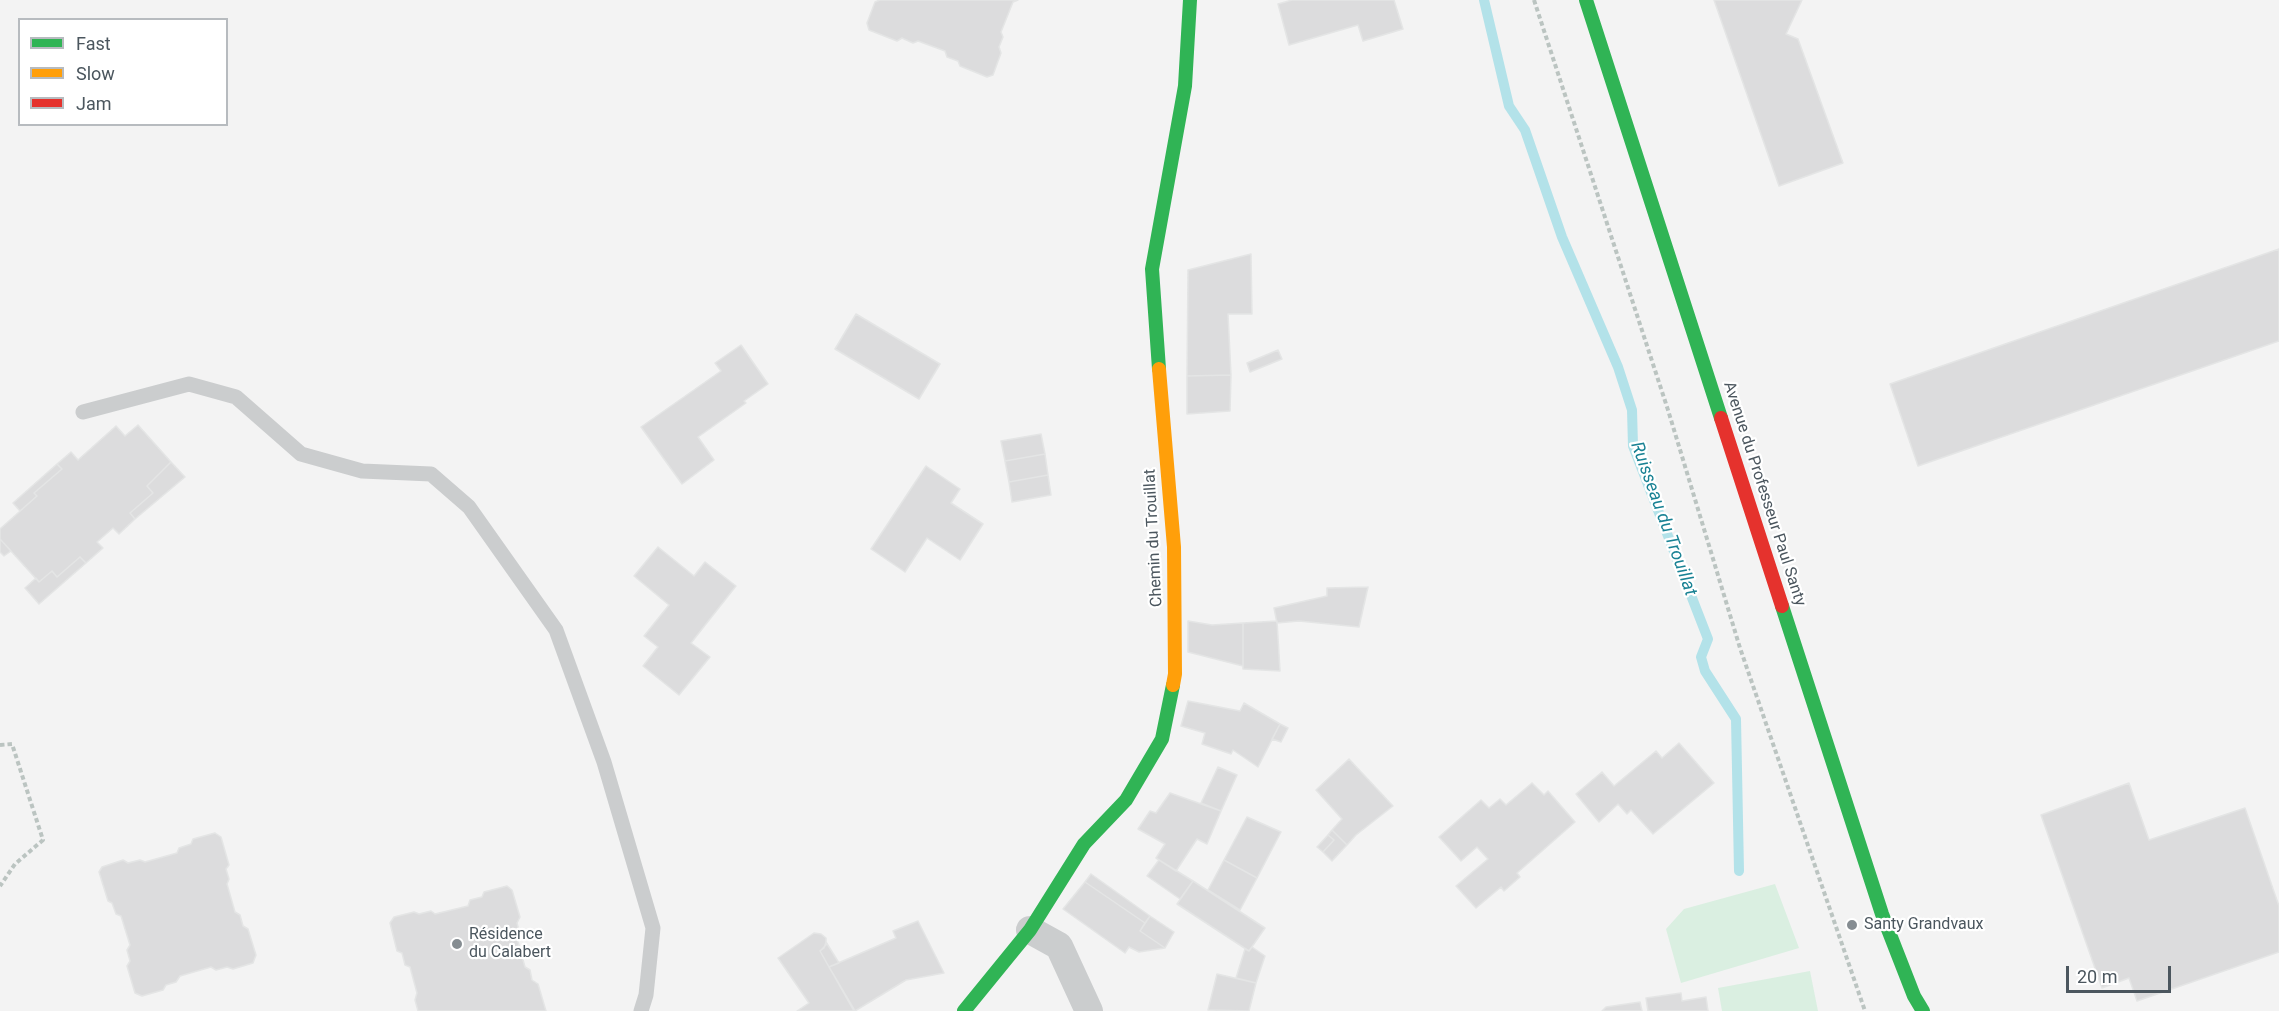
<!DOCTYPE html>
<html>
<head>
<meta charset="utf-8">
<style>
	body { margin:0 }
	#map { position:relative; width:2279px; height:1011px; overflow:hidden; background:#f3f3f3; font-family:Roboto,sans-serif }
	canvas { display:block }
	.legend { position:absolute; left:18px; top:18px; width:210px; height:108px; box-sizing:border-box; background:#fff; border:2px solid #b7bbbf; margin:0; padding:8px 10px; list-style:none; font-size:18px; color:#4b565e }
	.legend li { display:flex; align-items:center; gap:12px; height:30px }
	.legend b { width:30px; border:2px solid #b7bbbf }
	.scale { position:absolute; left:2066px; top:966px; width:105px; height:27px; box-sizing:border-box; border:3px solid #4b565e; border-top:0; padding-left:8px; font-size:18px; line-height:21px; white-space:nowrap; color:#4b565e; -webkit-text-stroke:4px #fff; paint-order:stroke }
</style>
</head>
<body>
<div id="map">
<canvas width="2279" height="1011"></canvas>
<ul class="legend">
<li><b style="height:8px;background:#30b455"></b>Fast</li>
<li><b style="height:8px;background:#ff9f0a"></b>Slow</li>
<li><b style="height:8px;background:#e5322d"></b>Jam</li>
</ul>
<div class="scale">20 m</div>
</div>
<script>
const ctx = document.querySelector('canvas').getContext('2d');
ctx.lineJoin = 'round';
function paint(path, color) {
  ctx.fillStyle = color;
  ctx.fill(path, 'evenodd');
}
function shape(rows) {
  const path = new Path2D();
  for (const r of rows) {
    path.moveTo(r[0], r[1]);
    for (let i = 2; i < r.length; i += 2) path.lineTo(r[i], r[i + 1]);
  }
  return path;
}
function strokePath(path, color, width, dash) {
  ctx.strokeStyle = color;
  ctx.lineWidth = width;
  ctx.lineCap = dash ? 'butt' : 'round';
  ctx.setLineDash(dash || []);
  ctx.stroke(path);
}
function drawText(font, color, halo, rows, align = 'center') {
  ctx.font = font + ' Roboto,sans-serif';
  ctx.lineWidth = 4.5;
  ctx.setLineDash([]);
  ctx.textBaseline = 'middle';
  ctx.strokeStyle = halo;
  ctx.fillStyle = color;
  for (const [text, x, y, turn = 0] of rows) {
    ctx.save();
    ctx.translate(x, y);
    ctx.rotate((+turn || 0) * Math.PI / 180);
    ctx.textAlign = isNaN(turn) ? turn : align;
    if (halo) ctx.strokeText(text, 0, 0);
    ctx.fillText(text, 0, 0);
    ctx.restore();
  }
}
paint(shape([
	[1775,884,1799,948,1681,983,1666,929,1684,909],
	[1810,971,1818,1011,1722,1011,1718,988]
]), '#daefe1');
strokePath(shape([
	[1484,0,1509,106,1525,130,1562,237,1618,367,1632,410,1633,446,1708,639,1701,657,1705,671,1736,719,1739,871]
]), '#b3e2e9', 10);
const building = shape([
	[880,0,1018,0,1013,2,1001,32,1003,37,999,47,1001,53,993,75,987,77,960,66,958,61,947,57,945,51,918,41,913,43,902,38,897,41,869,30,867,23,875,2,880,0],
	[1292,0,1394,0,1403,29,1363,41,1358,25,1289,45,1278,4,1292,0],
	[1714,0,1802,0,1786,34,1798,39,1843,163,1779,186,1714,0],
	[2279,249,2279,341,1918,466,1890,384,2279,249],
	[1251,254,1252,314,1228,314,1231,375,1187,376,1188,270,1251,254],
	[856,314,940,364,919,399,835,349,856,314],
	[741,345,768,384,744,401,746,403,698,437,714,460,682,484,641,427,721,371,715,363,741,345],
	[1278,350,1282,359,1250,372,1247,363,1278,350],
	[1231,375,1230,411,1187,414,1187,376,1231,375],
	[138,425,171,462,147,486,153,493,130,513,135,519,119,534,113,528,97,542,103,548,86,563,80,557,57,577,52,571,39,582,0,539,0,529,37,496,34,493,62,469,57,464,71,452,78,460,116,426,125,436,138,425],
	[1041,434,1045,454,1005,461,1001,441,1041,434],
	[1045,454,1048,475,1009,482,1005,461,1045,454],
	[171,462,185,477,135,519,130,513,153,493,147,486,171,462],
	[57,464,62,469,34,493,37,496,20,511,13,503,57,464],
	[926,466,960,489,951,503,983,524,960,560,927,538,905,572,871,549,926,466],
	[1048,475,1051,495,1012,502,1009,482,1048,475],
	[0,539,11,551,4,556,0,552,0,539],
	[658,547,694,576,705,562,736,586,691,643,710,657,679,695,643,666,658,647,644,636,669,605,634,576,658,547],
	[80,557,86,563,39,604,25,588,36,578,39,582,52,571,57,577,80,557],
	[1368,587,1359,627,1299,621,1277,623,1274,608,1327,596,1327,588,1368,587],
	[1188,621,1212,625,1243,623,1243,666,1188,652,1188,621],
	[1277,621,1280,671,1243,669,1243,623,1277,621],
	[1188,701,1240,711,1244,703,1280,724,1258,767,1233,750,1231,754,1202,744,1205,733,1181,726,1188,701],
	[1280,724,1288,728,1281,742,1272,739,1280,724],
	[1679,743,1714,783,1653,834,1631,810,1627,814,1618,804,1599,822,1576,794,1602,772,1614,786,1656,751,1662,758,1679,743],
	[1349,759,1393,806,1356,835,1347,845,1332,830,1342,819,1316,790,1349,759],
	[1218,767,1237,775,1221,811,1201,803,1218,767],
	[1532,783,1544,795,1548,791,1575,822,1517,873,1520,877,1504,891,1501,887,1476,908,1456,886,1488,859,1477,847,1461,861,1439,837,1481,800,1489,808,1500,799,1506,805,1532,783],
	[2129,783,2149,840,2245,808,2279,906,2279,952,2137,1001,2129,978,2102,988,2041,815,2129,783],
	[1170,793,1221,811,1207,844,1197,839,1176,871,1156,858,1165,844,1138,829,1150,811,1156,813,1170,793],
	[1247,817,1281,832,1257,878,1224,860,1247,817],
	[1332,830,1347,845,1332,861,1323,852,1334,840,1328,835,1332,830],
	[215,833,221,837,229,865,226,869,229,879,227,884,235,912,240,915,243,926,248,929,256,955,253,963,233,969,227,967,216,970,211,967,180,976,176,982,166,985,163,990,142,996,135,993,127,966,130,961,127,950,130,945,121,916,116,914,112,903,108,901,99,872,102,867,123,860,128,863,140,860,145,862,177,853,179,848,191,844,193,839,215,833],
	[1328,835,1334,840,1323,852,1317,847,1328,835],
	[1159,860,1193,881,1180,899,1147,876,1159,860],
	[1224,860,1257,878,1240,910,1208,890,1224,860],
	[1091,874,1150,916,1145,923,1085,882,1091,874],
	[1193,881,1265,928,1249,951,1177,904,1193,881],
	[1085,882,1145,923,1140,931,1165,948,1139,952,1129,947,1125,953,1063,909,1085,882],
	[507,886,512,890,520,917,517,923,520,934,517,938,525,967,530,970,532,980,538,984,546,1011,418,1011,415,1000,417,993,410,967,405,965,402,953,397,951,390,923,394,917,414,912,419,914,431,911,435,914,468,906,470,900,482,897,484,892,507,886],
	[1150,916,1174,932,1165,948,1140,931,1150,916],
	[918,921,944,973,906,980,855,1011,829,967,896,938,893,931,918,921],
	[814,933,821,934,826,938,826,945,820,951,854,1011,797,1011,809,1003,778,958,814,933],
	[826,942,839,963,829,967,820,951,824,948,826,942],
	[1252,947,1265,956,1256,983,1236,978,1245,949,1249,951,1252,947],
	[1217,974,1256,983,1249,1011,1208,1010,1217,974],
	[1681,993,1682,1001,1706,997,1708,1011,1648,1011,1646,998,1681,993],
	[1640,1002,1642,1011,1602,1011,1606,1007,1640,1002]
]);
paint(building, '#dcdcdd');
strokePath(building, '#e4e5e5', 1.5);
strokePath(shape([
	[1534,0,1668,410,1740,648,1865,1011],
	[0,745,12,744,43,840,15,864,0,886]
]), '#bbc4c1', 4, [4.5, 3]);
strokePath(shape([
	[83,412,189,384,236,397,301,454,362,471,431,474,469,507,556,630,604,762,653,928,646,995,641,1011]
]), '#cbcdce', 15);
strokePath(shape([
	[1030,930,1059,946,1089,1011]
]), '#cbcdce', 28);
strokePath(shape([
	[1586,0,1721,418],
	[1159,369,1152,269,1185,86,1190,0],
	[1782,606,1882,914,1914,996,1923,1011],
	[964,1011,1030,930,1084,844,1126,800,1162,739,1173,685]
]), '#30b455', 14);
strokePath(shape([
	[1159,369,1174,547,1175,674,1173,685]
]), '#ff9f0a', 14);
strokePath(shape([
	[1721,418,1782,606]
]), '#e5322d', 14);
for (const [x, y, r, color] of [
	[1852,925,6,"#868d92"],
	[457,944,6,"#868d92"]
]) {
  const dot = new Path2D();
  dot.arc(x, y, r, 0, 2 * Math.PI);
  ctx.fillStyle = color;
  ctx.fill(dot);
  strokePath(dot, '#fff', 2);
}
drawText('16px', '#4b565e', '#fff', [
	["Avenue du Professeur Paul Santy",1764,494,72],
	["Chemin du Trouillat",1154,538,-93]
]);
drawText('16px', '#4b565e', '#fff', [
	["Santy Grandvaux",1864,925],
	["Résidence",469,935],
	["du Calabert",469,953]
], 'left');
drawText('italic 18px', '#198294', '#fff', [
	["Ruisseau du Trouillat",1663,519,70]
]);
</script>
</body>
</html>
